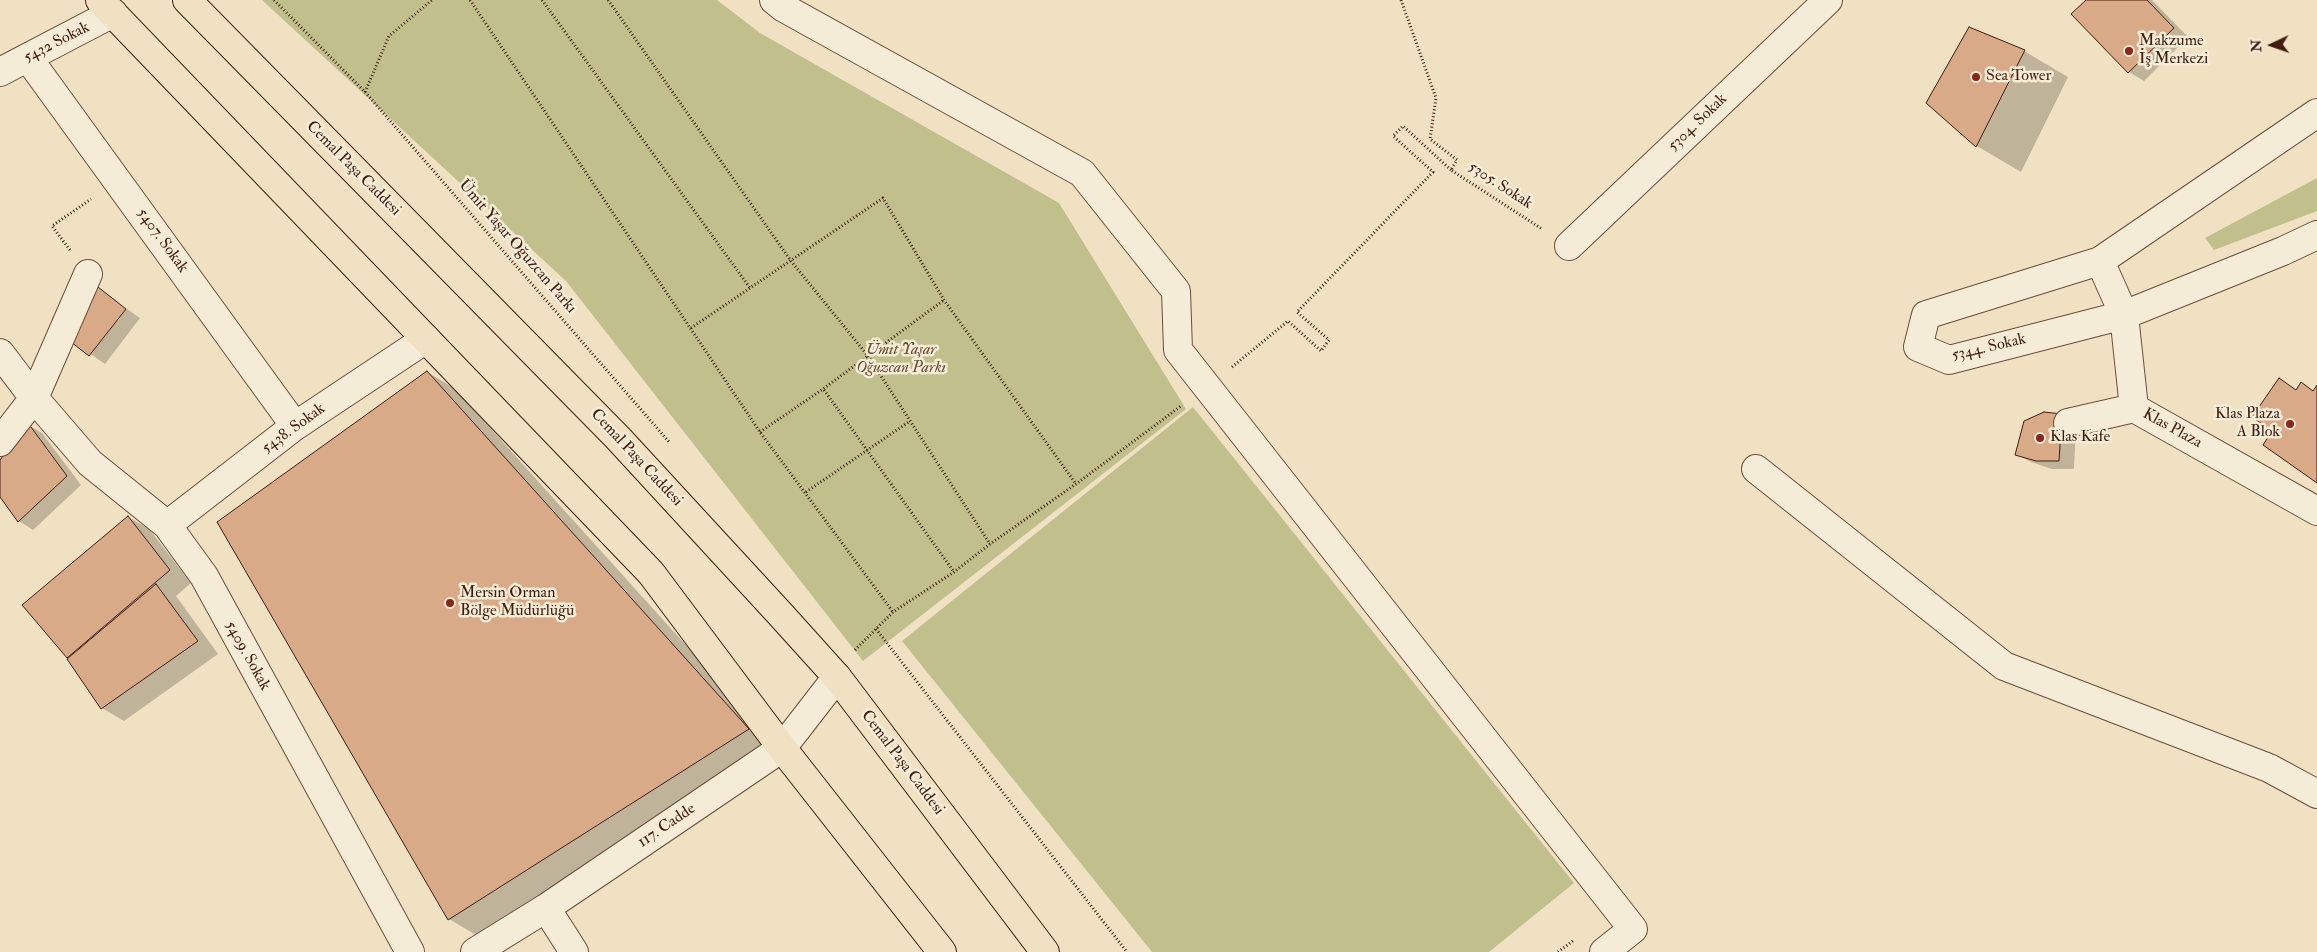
<!DOCTYPE html>
<html>
<head>
<meta charset="utf-8">
<style>
	body { margin:0 }
	#map { position:relative; width:2317px; height:952px; overflow:hidden; background:#efe1c1; font-family:"IM FELL Double Pica",serif }
	canvas { display:block }
	.north { position:absolute; left:2247px; top:20px; width:50px; height:50px; -webkit-text-stroke:4px #f5ecd7; paint-order:stroke; rotate:267deg; font-size:14px; font-weight:700; line-height:20px; text-align:center; color:#3f1d0f }
	.north::after { content:''; display:block; margin:auto; width:18px; height:22px; background:#3f1d0f; clip-path:polygon(50% 0,100% 100%,50% 72%,0 100%) }
</style>
</head>
<body>
<div id="map">
<canvas width="2317" height="952"></canvas>
<div class="north">N</div>
</div>
<script>
const ctx = document.querySelector('canvas').getContext('2d');
ctx.lineJoin = 'round';
function paint(path, color) {
  ctx.fillStyle = color;
  ctx.fill(path, 'evenodd');
}
function shape(rows) {
  const path = new Path2D();
  for (const r of rows) {
    path.moveTo(r[0], r[1]);
    for (let i = 2; i < r.length; i += 2) path.lineTo(r[i], r[i + 1]);
  }
  return path;
}
function strokePath(path, color, width, dash) {
  ctx.strokeStyle = color;
  ctx.lineWidth = width;
  ctx.lineCap = dash ? 'butt' : 'round';
  ctx.setLineDash(dash || []);
  ctx.stroke(path);
}
function drawText(font, color, halo, rows, align = 'center') {
  ctx.font = font + ' "IM FELL Double Pica",serif';
  ctx.lineWidth = 5;
  ctx.setLineDash([]);
  ctx.textBaseline = 'middle';
  ctx.strokeStyle = halo;
  ctx.fillStyle = color;
  for (const [text, x, y, turn = 0] of rows) {
    ctx.save();
    ctx.translate(x, y);
    ctx.rotate((+turn || 0) * Math.PI / 180);
    ctx.textAlign = isNaN(turn) ? turn : align;
    if (halo) ctx.strokeText(text, 0, 0);
    ctx.fillText(text, 0, 0);
    ctx.restore();
  }
}
paint(shape([
	[262,0,717,0,760,33,1059,203,1186,409,863,661,566,281],
	[2317,178,2317,211,2214,250,2205,238],
	[1193,407,1574,883,1489,952,1152,952,902,641]
]), '#c1c08d');
paint(shape([
	[2087,0,2152,0,2188,37,2144,81,2129,72,2073,14],
	[2024,51,2068,77,2021,172,1977,146,1927,103],
	[98,289,140,318,105,364,63,335],
	[427,372,454,388,776,745,476,935,449,919],
	[2076,424,2074,469,2052,469,2031,462,2016,454],
	[28,425,42,433,81,485,33,530,19,521,0,495,0,462],
	[128,517,149,529,191,583,176,596,218,654,124,721,102,708,68,658,24,605]
]), '#0003');
const building = shape([
	[2086,0,2147,0,2174,28,2128,73,2071,14,2086,0],
	[1969,27,2025,50,1976,147,1926,103,1969,27],
	[98,287,126,309,89,356,62,335,98,287],
	[427,371,749,729,448,920,217,522,427,371],
	[2279,378,2296,390,2301,382,2313,391,2317,385,2317,483,2263,445,2272,431,2252,417,2279,378],
	[2044,412,2062,414,2059,461,2036,461,2015,455,2024,421,2044,412],
	[28,423,67,476,18,522,0,497,0,460,28,423],
	[128,516,170,570,67,658,22,605,128,516],
	[156,584,198,641,101,709,67,659,156,584]
]);
paint(building, '#d9aa87');
strokePath(building, '#3f1d0f', 1);
const minor = shape([
	[774,0,784,8,1082,173,1176,291,1178,350,1633,929,1604,952],
	[28,58,295,426],
	[0,72,113,13],
	[2317,113,2100,261,1926,315,1918,347,1949,360,2124,315,2283,251,2317,235],
	[1569,246,1828,0],
	[2100,261,2124,315,2134,408,2317,511],
	[0,353,34,398,90,463,167,525,204,576,410,952],
	[2068,423,2134,408],
	[0,442,34,398,88,274],
	[1756,469,2004,666,2269,768,2317,794],
	[167,525,295,426,426,339],
	[546,908,574,952],
	[475,952,546,908,782,748,837,677]
]);
const major = shape([
	[100,0,651,573,782,748,942,952],
	[187,0,618,438,782,616,837,677,1045,952]
]);
strokePath(minor, '#6b4e3c', 30);
strokePath(major, '#3f1d0f', 30);
strokePath(shape([
	[274,0,365,92,670,443],
	[470,0,760,432,893,612],
	[542,0,750,288],
	[608,0,791,261,868,356,990,544],
	[1401,0,1436,98,1430,139,1457,160,1451,170,1542,229],
	[365,92,389,36,432,0],
	[70,250,52,226,91,199],
	[691,328,883,198,944,300,1076,484],
	[1232,367,1288,321,1321,351,1329,340,1297,312,1433,172,1393,136,1403,126,1451,170],
	[824,390,954,572],
	[760,432,823,389,944,300],
	[806,492,910,421],
	[876,629,1127,952],
	[855,650,893,612,954,572,990,544,1076,484,1181,406],
	[1558,952,1574,940]
]), '#3f1d0f', 3, [1, 2.5]);
strokePath(minor, '#f5ecd7', 28);
strokePath(major, '#efe1c1', 28);
for (const [x, y, r, color] of [
	[2129,51,5,"#8f2418"],
	[1976,77,5,"#8f2418"],
	[2290,424,5,"#8f2418"],
	[2040,438,5,"#8f2418"],
	[450,603,5,"#8f2418"]
]) {
  const dot = new Path2D();
  dot.arc(x, y, r, 0, 2 * Math.PI);
  ctx.fillStyle = color;
  ctx.fill(dot);
  strokePath(dot, '#f5ecd7', 2);
}
drawText('16px', '#3f1d0f', '#f5ecd7', [
	["Makzume",2139,42],
	["İş Merkezi",2139,60],
	["Sea Tower",1986,77],
	["Klas Plaza",2280,415,"right"],
	["A Blok",2280,433,"right"],
	["Klas Kafe",2050,438],
	["Mersin Orman",460,594],
	["Bölge Müdürlüğü",460,612]
], 'left');
drawText('16px', '#3f1d0f', '#f5ecd7', [
	["5432 Sokak",57,43,-27],
	["5304. Sokak",1698,123,-44],
	["Cemal Paşa Caddesi",353,169,45],
	["5305. Sokak",1500,186,33],
	["5407. Sokak",162,241,54],
	["Ümit Yaşar Oğuzcan Parkı",517,247,49],
	["5344. Sokak",1989,348,-13],
	["5438. Sokak",294,429,-36],
	["Klas Plaza",2172,429,29],
	["Cemal Paşa Caddesi",636,458,47],
	["5409. Sokak",247,656,61],
	["Cemal Paşa Caddesi",902,763,53],
	["117. Cadde",667,826,-34]
]);
drawText('italic 16px', '#664e35', '#f5ecd7', [
	["Ümit Yaşar",901,351],
	["Oğuzcan Parkı",901,369]
]);
</script>
</body>
</html>
